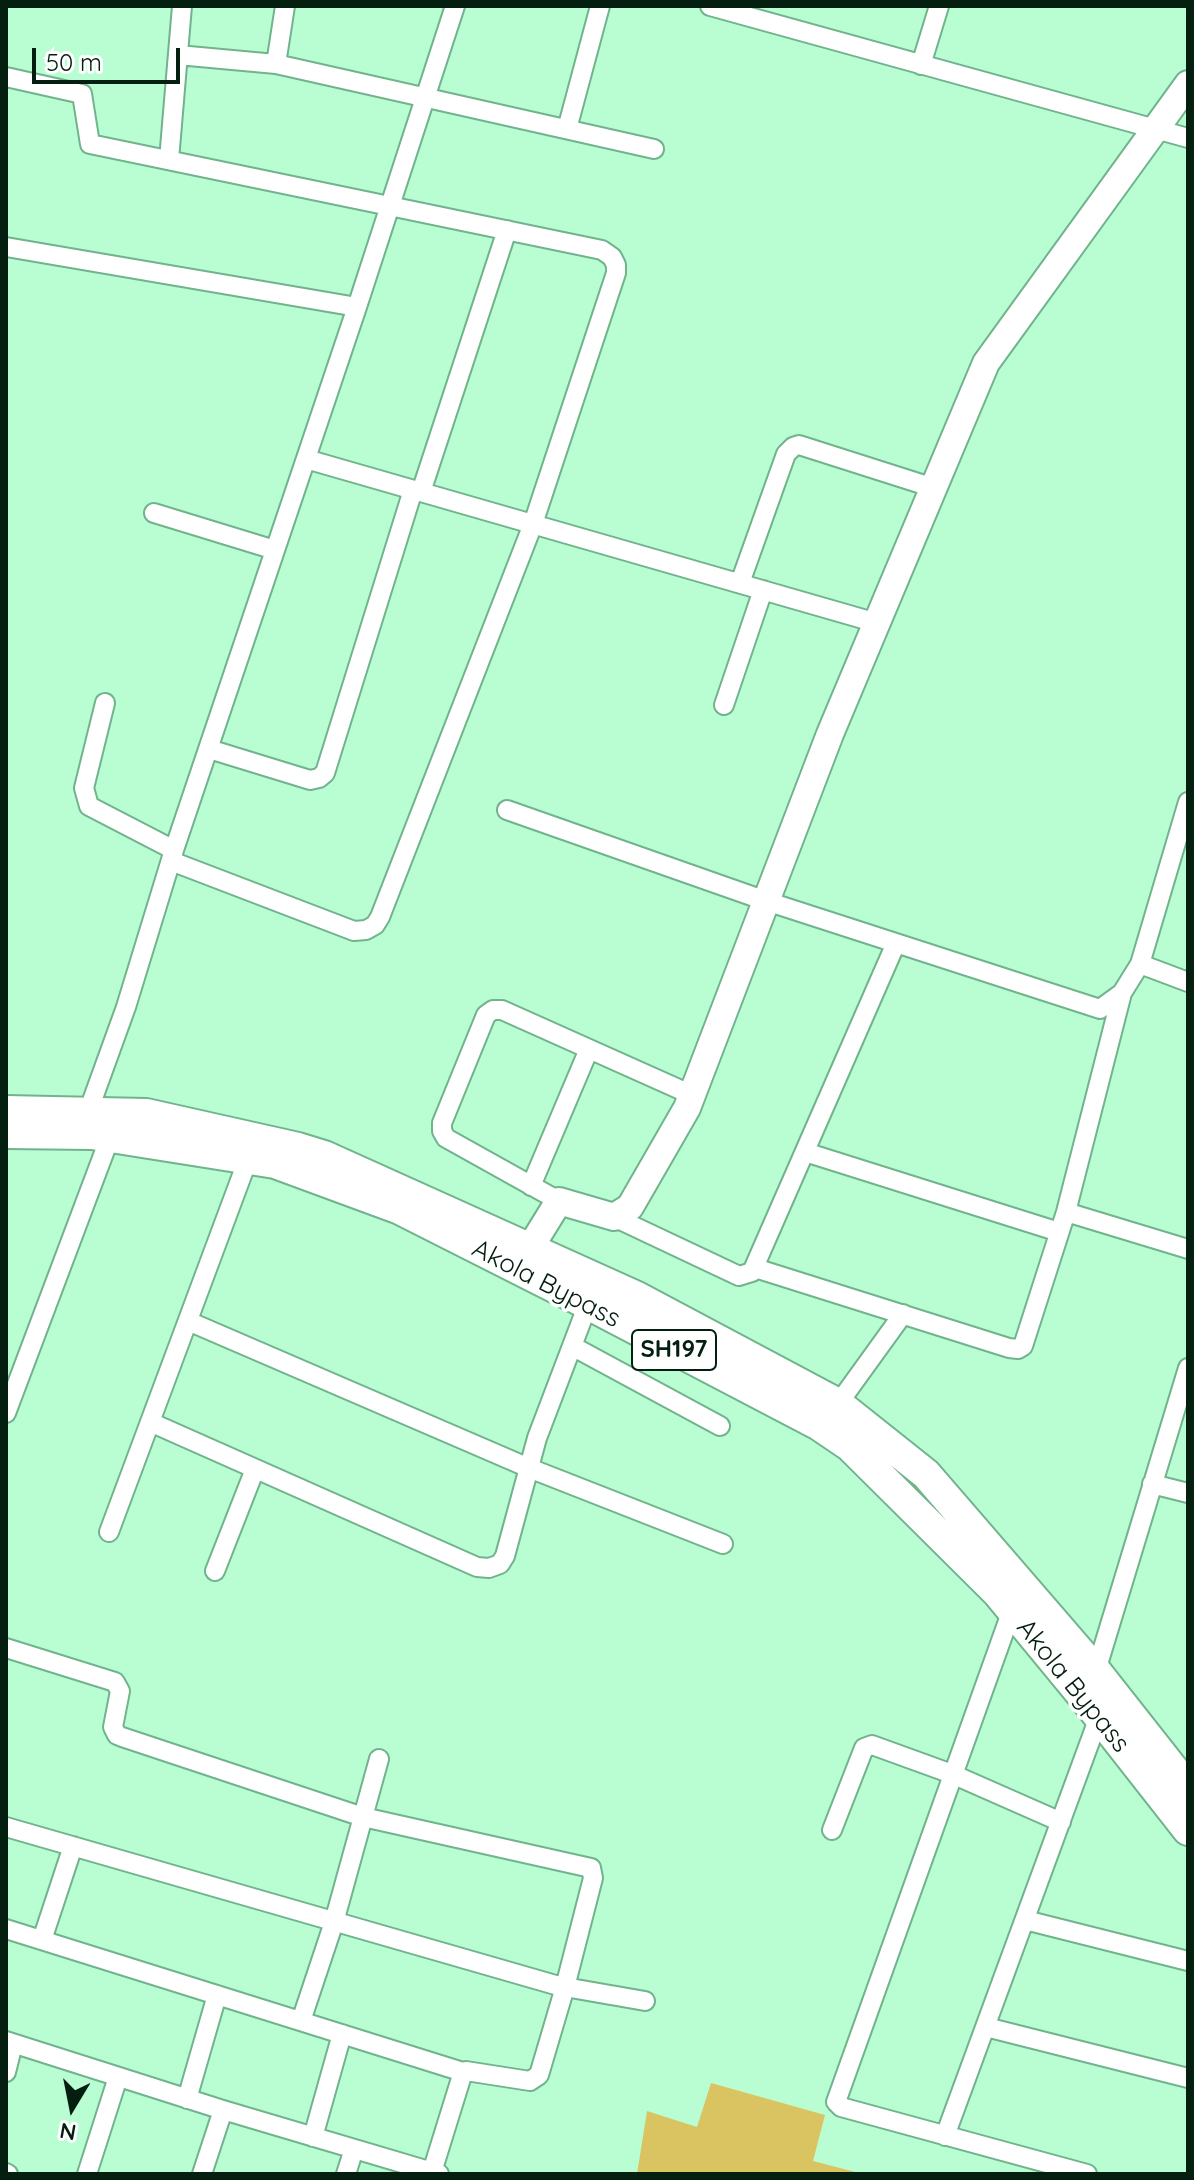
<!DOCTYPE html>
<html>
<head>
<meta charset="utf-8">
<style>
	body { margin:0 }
	#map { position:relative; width:1194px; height:2180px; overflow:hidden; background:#b9fed3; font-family:Quicksand,sans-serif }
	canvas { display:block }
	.frame { position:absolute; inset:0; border:8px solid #041f10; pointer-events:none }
	.north { position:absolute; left:32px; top:2068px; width:80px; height:80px; -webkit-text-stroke:6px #fff; paint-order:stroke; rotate:190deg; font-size:22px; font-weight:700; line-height:32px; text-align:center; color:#041f10 }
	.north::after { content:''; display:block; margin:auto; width:28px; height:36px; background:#041f10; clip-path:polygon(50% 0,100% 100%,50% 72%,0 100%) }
	.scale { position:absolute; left:32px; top:48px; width:148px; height:36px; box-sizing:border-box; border:4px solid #041f10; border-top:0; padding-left:10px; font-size:24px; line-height:28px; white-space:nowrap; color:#041f10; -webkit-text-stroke:6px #fff; paint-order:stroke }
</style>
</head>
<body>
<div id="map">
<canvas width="1194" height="2180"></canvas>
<div class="frame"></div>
<div class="north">N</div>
<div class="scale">50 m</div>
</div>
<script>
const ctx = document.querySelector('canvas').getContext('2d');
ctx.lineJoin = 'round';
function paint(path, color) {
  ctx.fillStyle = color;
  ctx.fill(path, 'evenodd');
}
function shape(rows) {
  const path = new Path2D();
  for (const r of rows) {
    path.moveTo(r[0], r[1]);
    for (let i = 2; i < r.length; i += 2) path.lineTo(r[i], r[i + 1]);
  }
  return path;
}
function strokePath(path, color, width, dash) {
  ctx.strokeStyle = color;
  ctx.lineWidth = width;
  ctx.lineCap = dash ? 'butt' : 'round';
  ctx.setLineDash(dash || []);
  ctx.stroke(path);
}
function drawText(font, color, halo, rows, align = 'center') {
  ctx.font = font + ' Quicksand,sans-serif';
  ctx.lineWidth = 7;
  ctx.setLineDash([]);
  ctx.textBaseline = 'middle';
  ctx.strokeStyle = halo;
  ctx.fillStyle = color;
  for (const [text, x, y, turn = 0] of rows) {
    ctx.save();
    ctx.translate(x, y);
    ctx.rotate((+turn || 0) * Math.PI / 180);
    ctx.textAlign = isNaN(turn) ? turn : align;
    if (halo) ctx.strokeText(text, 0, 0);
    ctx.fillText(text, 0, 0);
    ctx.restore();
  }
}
paint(shape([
	[711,2083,825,2115,813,2161,863,2174,637,2174,647,2111,697,2127]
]), '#dac462');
const street = shape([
	[710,6,1188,138],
	[178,55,276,64,654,149],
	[276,64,285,6],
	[921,65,939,6],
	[6,77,82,94,90,144,602,250,612,257,616,265,616,273,533,524,380,917,375,925,366,930,354,931,171,861],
	[567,129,600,6],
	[169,160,182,6],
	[6,247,357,307],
	[306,459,877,623],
	[421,492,507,230],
	[154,513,275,550],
	[740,583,786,454,793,447,799,445,934,488],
	[105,703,84,788,89,806,174,850],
	[724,705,763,590],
	[209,749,310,780,319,778,325,773,413,490],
	[507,810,766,901,1100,1009,1122,993,1140,964,1188,802],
	[1140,964,1188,982],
	[88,1112,126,1007,174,850,357,307,455,6],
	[805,1152,1059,1232],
	[531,1186,589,1049],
	[559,1201,446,1138,442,1131,442,1123,486,1015,493,1010,502,1010,692,1095],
	[1066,1212,1188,1249],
	[614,1217,739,1276,752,1272,896,943],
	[755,1268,1009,1348,1018,1349,1023,1346,1066,1212,1122,993],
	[188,1321,529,1468,723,1544],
	[572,1346,720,1426],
	[838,1404,903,1314],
	[6,1413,110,1137],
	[150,1422,477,1567,489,1568,500,1564,505,1556,537,1438,588,1304],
	[1152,1484,1188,1493],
	[109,1532,248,1159],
	[215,1571,255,1469],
	[1012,1610,836,2102,841,2107,1087,2174],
	[6,1648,115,1682,120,1691,113,1727,117,1735,122,1737,363,1817,591,1868,593,1878,565,1987,539,2075,530,2081,466,2071,463,2072,432,2172],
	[1096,1671,1188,1368],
	[6,1827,559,1986,645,2001],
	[832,1830,864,1748,872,1745,952,1774,1061,1822],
	[1025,1920,1188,1961],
	[6,1929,463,2072],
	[42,1940,73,1846],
	[301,2021,334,1922,379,1759],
	[986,2027,1188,2078],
	[6,2041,223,2110,439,2174],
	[6,2072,13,2044],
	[187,2099,217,1995],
	[945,2136,1099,1717],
	[313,2137,342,2034],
	[6,2173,8,2174],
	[87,2174,118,2077],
	[202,2174,223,2110],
	[346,2174,354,2149]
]);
const secondary = shape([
	[530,1248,559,1201,614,1217,630,1207,687,1108,830,734,986,363,1188,84]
]);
const primary = shape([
	[6,1111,146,1114,298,1148,324,1156,637,1297,838,1404,926,1474,1091,1665,1188,1788],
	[6,1133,92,1134,275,1163,400,1209,588,1304,819,1425,850,1446,997,1592,1086,1700,1188,1830]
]);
strokePath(street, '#71b38c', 22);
strokePath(secondary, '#71b38c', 30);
strokePath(primary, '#71b38c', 34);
strokePath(street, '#fff', 18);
strokePath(secondary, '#fff', 26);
strokePath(primary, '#fff', 30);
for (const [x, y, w] of [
	[674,1350,84]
]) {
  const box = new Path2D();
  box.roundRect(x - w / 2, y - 20, w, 40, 6);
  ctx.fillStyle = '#fff';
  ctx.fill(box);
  strokePath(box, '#041f10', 2);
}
drawText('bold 24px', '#041f10', null, [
	["SH197",674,1350]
]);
drawText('26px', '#041f10', '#fff', [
	["Akola Bypass",546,1284,27],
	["Akola Bypass",1073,1686,51]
]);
</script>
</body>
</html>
